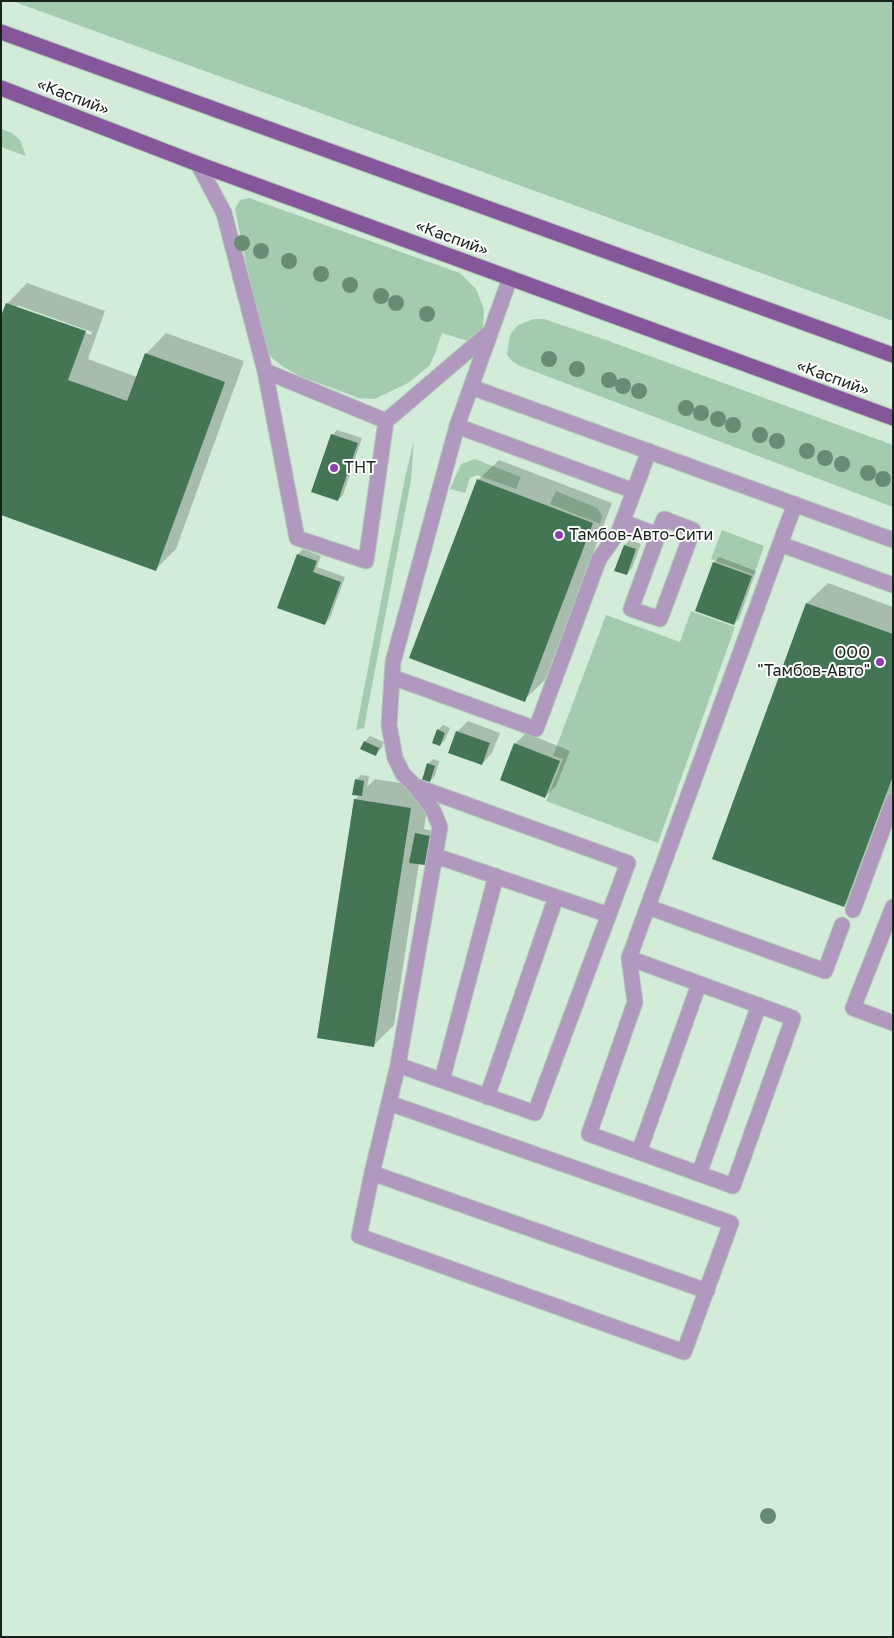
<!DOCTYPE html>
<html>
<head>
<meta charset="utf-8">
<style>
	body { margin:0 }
	#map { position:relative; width:894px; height:1638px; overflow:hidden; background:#d2ecd9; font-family:"Golos Text",sans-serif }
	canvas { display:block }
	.frame { position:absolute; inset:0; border:2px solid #18221b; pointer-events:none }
</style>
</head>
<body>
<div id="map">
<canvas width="894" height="1638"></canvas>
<div class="frame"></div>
</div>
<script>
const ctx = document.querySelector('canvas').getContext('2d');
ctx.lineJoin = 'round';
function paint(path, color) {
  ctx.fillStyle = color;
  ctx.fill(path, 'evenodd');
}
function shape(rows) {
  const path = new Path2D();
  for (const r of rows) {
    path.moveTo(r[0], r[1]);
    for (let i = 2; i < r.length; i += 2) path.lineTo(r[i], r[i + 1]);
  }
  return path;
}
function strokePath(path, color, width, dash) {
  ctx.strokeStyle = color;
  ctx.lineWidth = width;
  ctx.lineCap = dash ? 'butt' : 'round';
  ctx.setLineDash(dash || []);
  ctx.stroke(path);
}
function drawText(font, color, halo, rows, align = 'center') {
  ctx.font = font + ' "Golos Text",sans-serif';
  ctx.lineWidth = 4;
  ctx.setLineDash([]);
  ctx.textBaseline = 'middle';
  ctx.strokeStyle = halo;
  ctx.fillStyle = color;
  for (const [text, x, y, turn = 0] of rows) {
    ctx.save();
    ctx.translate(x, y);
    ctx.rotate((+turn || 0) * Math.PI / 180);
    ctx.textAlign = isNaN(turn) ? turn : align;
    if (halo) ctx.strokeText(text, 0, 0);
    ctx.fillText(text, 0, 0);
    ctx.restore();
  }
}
paint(shape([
	[12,1,893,1,893,321],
	[1,129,12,133,20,140,26,156,1,147],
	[249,198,460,273,476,289,484,309,483,330,471,342,442,333,434,356,429,366,408,383,375,399,359,398,299,376,282,366,271,357,264,348,239,229,235,209,240,200],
	[534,319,544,319,606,340,893,445,893,507,520,366,512,361,507,355,509,340,511,333,518,325],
	[414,440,411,480,364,728,356,730,405,478],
	[475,459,521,477,516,489,477,475,470,478,465,493,450,489,461,464],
	[556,491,597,508,602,515,600,524,550,504],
	[722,530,764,546,754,575,711,559],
	[691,611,735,627,658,843,546,801,563,759,553,756,606,615,680,642]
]), '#a4cbb0');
paint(shape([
	[27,283,105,311,88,359,137,377,146,354,166,333,244,361,176,549,156,569,7,304],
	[17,305,92,332,91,335,17,308],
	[337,430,362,438,343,495,338,500,332,435],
	[499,460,612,503,545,680,524,700,478,480],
	[630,540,641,544,632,568,627,574,625,545],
	[303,549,321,556,317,567,345,577,330,618,325,624,298,554],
	[719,557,756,571,739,619,734,624,714,563],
	[828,583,893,607,893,808,864,886,844,906,713,858,807,603],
	[468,721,500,733,492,753,482,764,457,732],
	[443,725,450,728,445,740,440,745,438,730],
	[526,733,570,751,556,786,545,797,515,744],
	[370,736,384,742,381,749,376,754,365,741],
	[433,759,439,761,435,776,430,781,428,764],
	[361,775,369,776,367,787,375,779,430,788,424,829,434,831,429,859,424,864,419,863,394,1025,374,1045,355,799,360,795,356,780]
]), '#0003');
paint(shape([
	[6,303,86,331,68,380,127,401,145,353,225,382,156,571,1,515,1,316],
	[331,434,358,443,338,501,311,492],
	[477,479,593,523,525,702,409,658],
	[624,545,636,549,627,575,614,571],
	[297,554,317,561,313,572,341,582,325,625,277,608],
	[713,562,752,576,734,625,695,611],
	[806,603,893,634,893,776,844,907,712,859],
	[437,729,445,733,440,746,432,743],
	[456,731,490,743,482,765,448,753],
	[364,741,379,748,376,756,360,749],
	[514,743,560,761,545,798,500,780],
	[427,763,435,766,430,782,422,780],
	[355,779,364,781,362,796,352,795],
	[354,799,411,808,374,1047,317,1038],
	[415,833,430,836,425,865,409,863]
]), '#447655');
const minor = shape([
	[198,164,224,213,265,371,297,538,366,561,386,421,489,333],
	[265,371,386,421],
	[471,387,893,540],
	[457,426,634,491],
	[795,504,780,544,893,585],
	[623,522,658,535,664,519,693,530,660,619,631,609,658,535],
	[392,677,536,729,599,559,619,531,649,451],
	[415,786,433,810,440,827,398,1065,535,1113,628,863,415,786,403,774,395,758,389,725,393,662,457,426,510,278],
	[436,856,609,915],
	[648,907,825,971,842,925],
	[893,907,853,1008,893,1023],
	[853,910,893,801],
	[629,958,793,1018,733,1186,589,1134,635,1002,629,958,780,544],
	[442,1080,496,876],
	[487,1097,556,897],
	[389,1103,731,1223,684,1352,359,1236,372,1173,398,1065],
	[639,1152,699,984],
	[372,1173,707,1291],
	[699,1174,759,1005]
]);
const major = shape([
	[1,32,893,355],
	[1,88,198,164,893,418]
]);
strokePath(minor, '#b1c8b7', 17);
strokePath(major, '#b1c8b7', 17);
strokePath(minor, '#b198be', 15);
strokePath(major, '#85569a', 15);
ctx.fillStyle = '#688b75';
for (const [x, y] of [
	[242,243],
	[261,251],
	[289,261],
	[321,274],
	[350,285],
	[381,296],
	[396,303],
	[427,314],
	[549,359],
	[577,369],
	[609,380],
	[623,386],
	[639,391],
	[686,408],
	[701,413],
	[718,419],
	[733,425],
	[760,435],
	[777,441],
	[807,451],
	[825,458],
	[842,464],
	[868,473],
	[883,479],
	[768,1516]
]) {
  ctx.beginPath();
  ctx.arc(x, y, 8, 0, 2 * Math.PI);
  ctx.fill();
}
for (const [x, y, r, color] of [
	[334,468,5,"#8e3faf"],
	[559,535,5,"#8e3faf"],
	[880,662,5,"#8e3faf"]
]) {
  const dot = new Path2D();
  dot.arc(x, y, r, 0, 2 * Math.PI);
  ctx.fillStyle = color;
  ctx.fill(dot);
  strokePath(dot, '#fff', 2);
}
drawText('16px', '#18221b', '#fff', [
	["«Каспий»",73,97,21],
	["«Каспий»",452,238,20],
	["«Каспий»",833,378,20]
]);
drawText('16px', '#18221b', '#fff', [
	["THT",344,468],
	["Тамбов-Авто-Сити",569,535],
	["ООО",870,653,"right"],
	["\"Тамбов-Авто\"",870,671,"right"]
], 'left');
</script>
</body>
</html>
